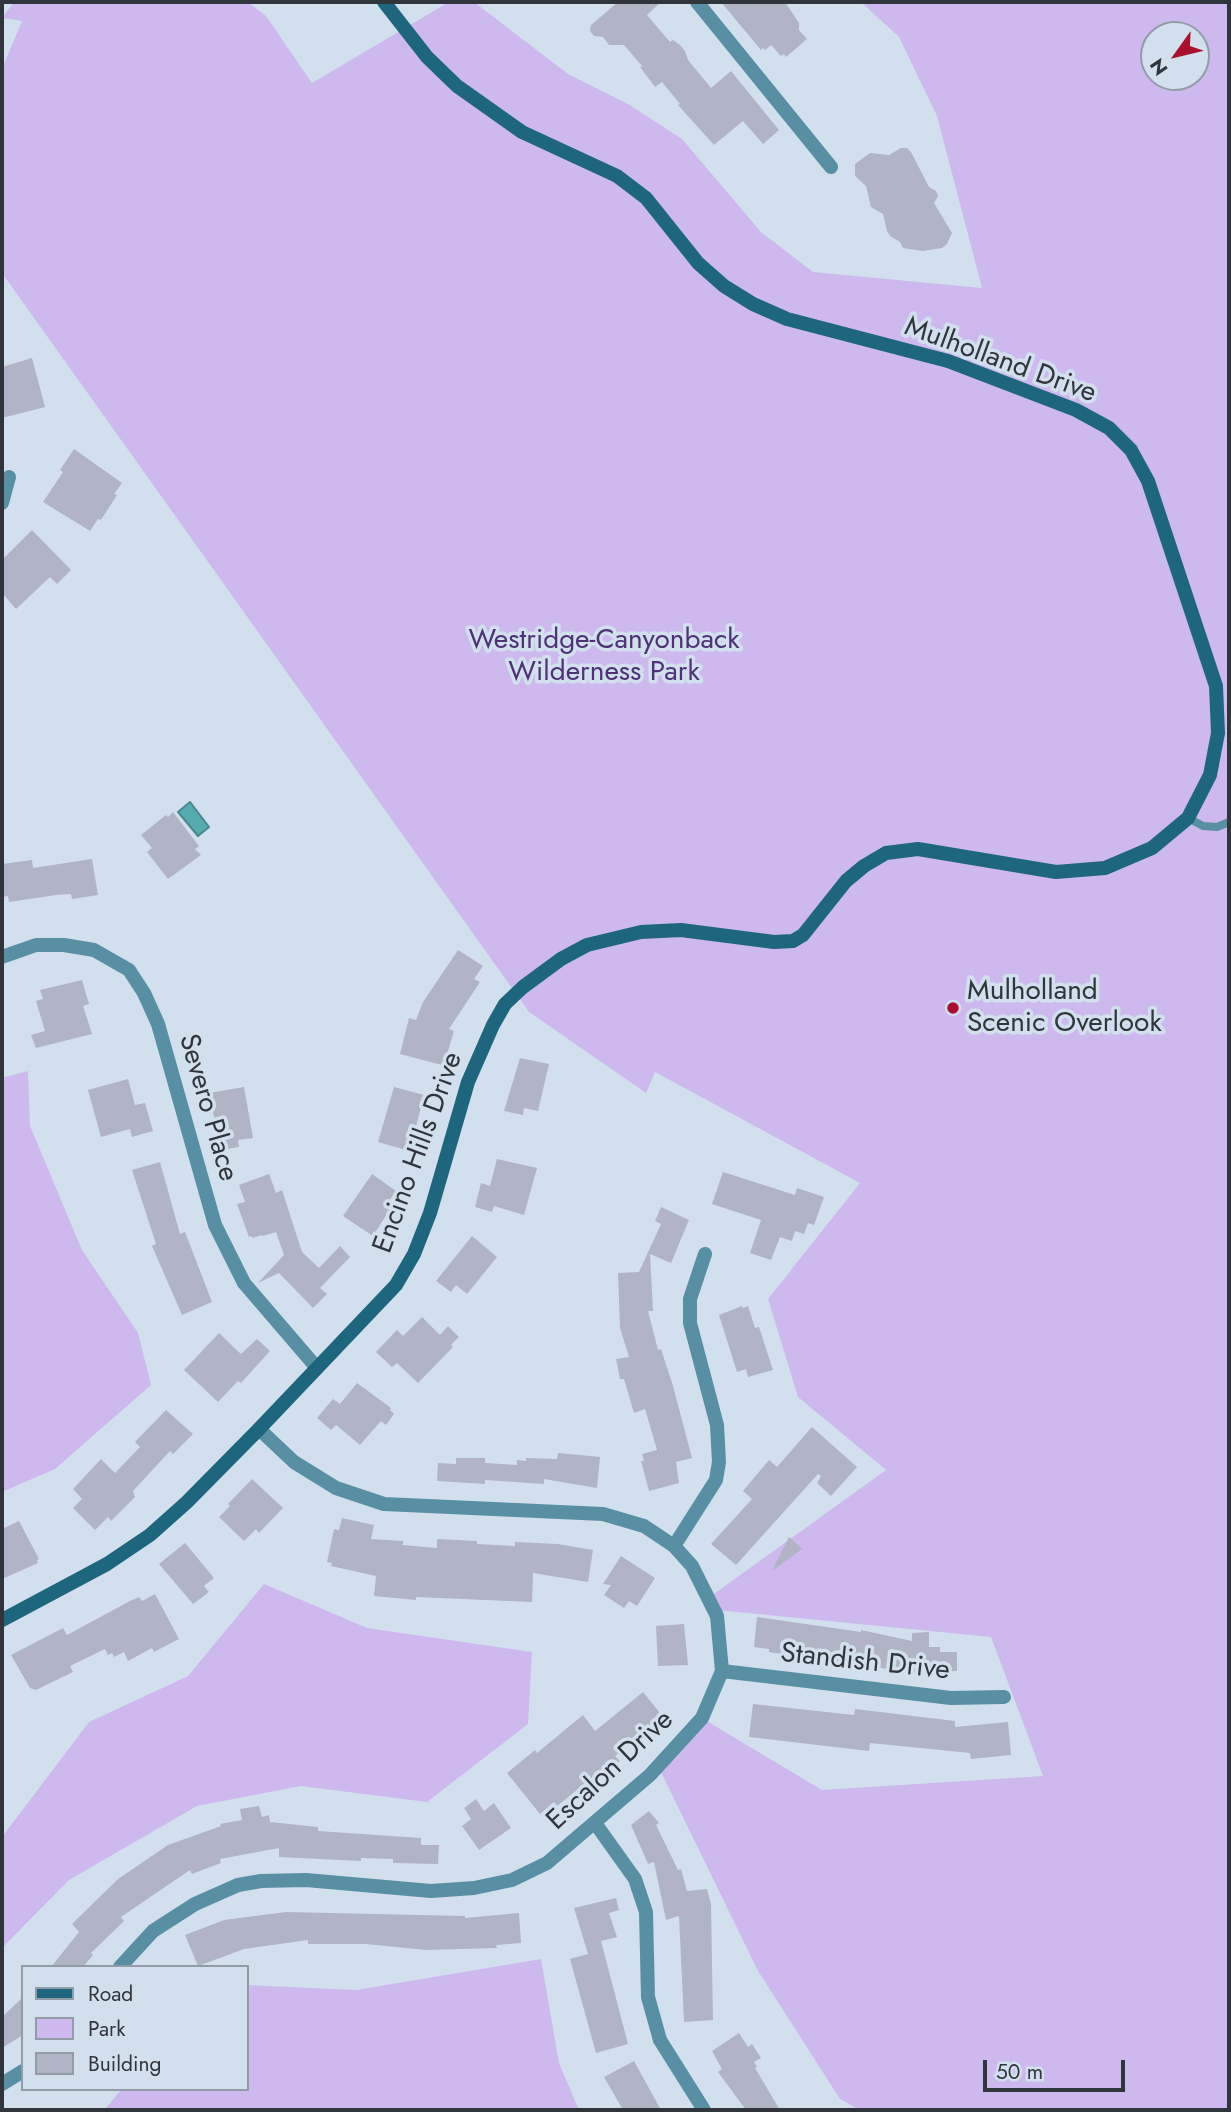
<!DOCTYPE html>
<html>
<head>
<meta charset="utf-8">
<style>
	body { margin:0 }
	#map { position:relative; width:1231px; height:2112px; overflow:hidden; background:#d2e0ee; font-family:Jost,sans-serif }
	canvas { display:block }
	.frame { position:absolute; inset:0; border:4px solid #30353b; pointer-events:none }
	.legend { position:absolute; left:21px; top:1965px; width:228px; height:126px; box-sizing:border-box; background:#d2e0ee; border:2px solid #919ca6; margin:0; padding:9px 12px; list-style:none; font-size:21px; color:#30353b }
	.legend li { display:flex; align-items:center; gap:14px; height:35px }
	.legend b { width:35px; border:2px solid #919ca6 }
	.north { position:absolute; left:1140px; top:21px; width:70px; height:70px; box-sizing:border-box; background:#d2e0ee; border:2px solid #919ca6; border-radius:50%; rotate:236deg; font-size:19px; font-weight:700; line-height:28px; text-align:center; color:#30353b }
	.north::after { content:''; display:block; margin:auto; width:24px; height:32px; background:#a8102e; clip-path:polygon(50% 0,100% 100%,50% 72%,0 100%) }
	.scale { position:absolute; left:983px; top:2060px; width:142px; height:32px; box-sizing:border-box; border:4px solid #30353b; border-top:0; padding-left:9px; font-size:21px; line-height:24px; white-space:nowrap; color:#30353b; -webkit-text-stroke:5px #d2e0ee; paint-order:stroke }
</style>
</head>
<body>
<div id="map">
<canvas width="1231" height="2112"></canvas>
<div class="frame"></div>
<ul class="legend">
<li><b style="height:9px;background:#1e667d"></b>Road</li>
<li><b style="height:19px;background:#cdb9ee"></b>Park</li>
<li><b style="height:19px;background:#b0b4c4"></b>Building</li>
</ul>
<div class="north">N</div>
<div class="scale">50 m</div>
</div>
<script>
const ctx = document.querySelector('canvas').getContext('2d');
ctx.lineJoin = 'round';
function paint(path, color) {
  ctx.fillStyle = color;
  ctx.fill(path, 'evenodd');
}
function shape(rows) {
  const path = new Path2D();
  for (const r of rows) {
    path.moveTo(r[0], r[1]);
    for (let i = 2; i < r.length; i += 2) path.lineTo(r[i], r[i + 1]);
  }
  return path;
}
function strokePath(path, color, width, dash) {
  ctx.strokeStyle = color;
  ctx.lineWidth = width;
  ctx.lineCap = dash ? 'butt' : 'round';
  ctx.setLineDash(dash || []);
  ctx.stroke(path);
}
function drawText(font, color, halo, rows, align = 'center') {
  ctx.font = font + ' Jost,sans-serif';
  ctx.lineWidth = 7;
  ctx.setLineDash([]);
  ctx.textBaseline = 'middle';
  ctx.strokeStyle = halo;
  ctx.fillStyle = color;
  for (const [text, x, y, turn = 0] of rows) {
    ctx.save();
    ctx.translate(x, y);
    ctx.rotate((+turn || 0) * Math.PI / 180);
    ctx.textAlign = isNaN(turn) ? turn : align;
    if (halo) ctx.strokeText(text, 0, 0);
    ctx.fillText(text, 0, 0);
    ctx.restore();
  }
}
paint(shape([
	[14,2,248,2,266,16,312,83,449,2,474,2,568,74,628,104,682,139,761,232,813,272,982,288,937,116,899,37,861,2,1229,2,1229,2110,860,2110,840,2099,758,1971,659,1768,705,1720,822,1790,1043,1776,991,1637,716,1610,711,1596,886,1470,798,1397,768,1299,860,1183,655,1072,646,1093,529,1012,2,273,2,69,22,21,2,18],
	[1154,35,1196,35,1196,77,1154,77],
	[28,1071,30,1126,82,1250,138,1333,151,1385,55,1469,2,1492,2,1078],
	[264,1584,367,1628,532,1652,528,1724,427,1802,301,1786,197,1806,69,1880,2,1948,2,1837,89,1722,188,1676],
	[541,1959,559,2063,579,2110,104,2110,122,2089,247,2089,247,1985,356,1990]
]), '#cdb9ee');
const water = shape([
	[190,802,209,827,198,836,178,812,190,802]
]);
paint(water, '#55abae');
strokePath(water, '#4a888c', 2);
paint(shape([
	[618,2,661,2,647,15,670,42,673,40,680,45,685,51,688,60,711,88,731,71,779,130,763,144,743,121,714,145,678,105,680,104,662,82,655,87,640,67,642,66,624,45,609,45,603,37,594,36,590,31,591,25],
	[721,2,785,2,799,23,799,30,807,39,786,57,784,54,781,56,771,45,765,50,763,48,761,50],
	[901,148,907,148,911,152,929,187,936,191,938,196,934,203,952,233,947,244,942,248,923,251,903,248,900,242,890,236,887,231,883,214,871,207,866,186,855,176,855,164,870,153,889,155],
	[32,358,45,407,2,418,2,367],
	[74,449,122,483,114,494,117,495,101,520,98,519,90,531,43,502,63,472,60,470],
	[32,530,71,570,57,584,50,577,16,609,2,593,2,560],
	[173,812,199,846,195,849,201,855,168,879,147,852,152,848,141,835,166,815,168,817],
	[92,859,98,895,72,899,71,894,56,895,9,902,8,896,2,897,2,864,32,860,33,868],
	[458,950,483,966,474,979,480,982,449,1029,454,1031,446,1058,442,1065,400,1054,409,1018,416,1020,423,1002],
	[82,980,89,1004,83,1006,92,1034,36,1048,31,1035,45,1031,36,1001,43,999,40,990],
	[520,1058,549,1064,538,1111,524,1108,523,1115,504,1111],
	[128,1079,135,1105,145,1103,153,1131,132,1137,130,1129,101,1137,88,1090],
	[244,1087,253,1138,238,1140,239,1147,221,1150,209,1093],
	[394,1087,424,1095,410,1151,378,1142],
	[497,1159,537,1168,524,1215,494,1206,492,1212,475,1207,481,1183,490,1186],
	[160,1162,180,1234,185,1232,212,1302,182,1315,152,1246,156,1244,132,1170],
	[723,1172,795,1195,797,1188,824,1197,814,1225,808,1223,804,1234,795,1231,792,1241,780,1237,771,1260,750,1253,761,1220,712,1204],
	[269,1174,276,1193,282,1190,302,1252,319,1268,340,1246,350,1257,320,1288,327,1294,313,1308,279,1273,258,1283,284,1255,276,1232,263,1236,262,1235,252,1238,252,1236,249,1237,237,1204,245,1202,239,1185],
	[372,1174,396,1191,387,1204,391,1207,387,1214,373,1236,343,1216],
	[661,1207,689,1220,671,1263,650,1254,653,1311,648,1311,658,1350,661,1349,673,1386,692,1458,676,1462,679,1483,649,1491,641,1461,644,1461,642,1454,657,1450,645,1409,634,1413,624,1379,620,1379,616,1359,629,1357,620,1328,618,1273,639,1272,661,1224,655,1221],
	[472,1236,497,1257,467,1294,456,1285,451,1292,436,1281],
	[742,1306,743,1308,748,1306,755,1328,759,1327,773,1370,748,1377,746,1369,737,1372,719,1315],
	[422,1317,440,1335,448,1326,459,1337,451,1345,453,1347,418,1383,397,1363,392,1367,376,1352,397,1330,403,1336],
	[219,1333,241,1354,257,1339,270,1351,241,1383,238,1381,218,1402,184,1370],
	[357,1383,391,1408,390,1410,394,1414,386,1425,381,1421,360,1445,336,1425,331,1430,317,1418,333,1399,340,1404],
	[166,1410,193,1434,173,1454,170,1451,133,1491,135,1497,111,1521,108,1517,95,1530,73,1508,82,1499,73,1489,101,1459,115,1473,140,1447,135,1442],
	[812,1427,857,1467,831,1496,817,1483,821,1476,818,1474,736,1565,711,1544,752,1499,743,1491,769,1460,777,1467],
	[558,1453,600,1457,597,1488,544,1479,544,1484,485,1480,485,1484,437,1481,438,1463,456,1464,456,1458,485,1458,485,1463,517,1465,517,1460,526,1461,526,1458,557,1459],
	[252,1479,283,1508,259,1533,256,1529,244,1541,219,1517,230,1506,228,1504],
	[342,1518,374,1525,371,1539,403,1541,403,1545,437,1548,437,1539,477,1541,477,1544,515,1546,515,1542,558,1544,593,1550,588,1582,533,1573,532,1602,416,1597,416,1600,374,1596,376,1576,331,1566,332,1563,327,1562,334,1529,339,1530],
	[19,1521,39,1559,37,1560,38,1563,2,1579,2,1529],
	[789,1537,802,1549,772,1571],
	[185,1543,214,1578,204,1586,209,1592,193,1604,159,1564],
	[621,1556,655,1578,637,1606,629,1601,624,1608,604,1595,611,1585,603,1584],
	[155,1594,179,1639,154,1652,152,1648,128,1661,124,1652,114,1657,112,1653,108,1655,105,1649,70,1666,73,1672,36,1690,30,1688,11,1655,63,1628,67,1635,130,1601,139,1597,142,1601],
	[757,1617,861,1632,861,1630,912,1641,912,1633,929,1632,929,1647,940,1647,940,1652,957,1652,957,1671,905,1673,844,1660,844,1663,769,1652,769,1649,754,1647],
	[684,1624,688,1665,658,1666,656,1626],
	[643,1692,664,1718,615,1756,620,1761,590,1785,587,1782,557,1806,554,1802,540,1814,507,1773,535,1750,537,1753,583,1715,595,1731],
	[753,1704,854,1715,855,1709,955,1721,955,1727,1008,1722,1011,1755,971,1759,970,1753,931,1749,870,1743,869,1751,749,1737],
	[476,1799,484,1811,494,1803,511,1828,479,1850,462,1826,471,1819,464,1808],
	[259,1806,262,1817,269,1815,270,1822,318,1827,318,1831,421,1838,421,1845,439,1845,438,1864,393,1863,393,1859,361,1858,361,1861,279,1857,279,1848,220,1859,221,1863,192,1874,190,1870,121,1917,124,1921,91,1953,93,1955,83,1967,51,1967,79,1932,72,1924,118,1879,168,1845,221,1826,220,1824,242,1820,240,1809],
	[649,1811,659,1823,656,1825,678,1870,681,1869,687,1891,707,1889,711,1904,713,2020,684,2022,679,1916,666,1920,654,1862,648,1864,631,1825],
	[616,1898,619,1910,609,1913,617,1937,601,1941,628,2044,596,2053,570,1959,588,1954,574,1908],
	[286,1912,465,1916,465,1918,519,1913,521,1943,496,1945,497,1948,426,1950,366,1944,308,1944,308,1940,244,1949,198,1966,185,1935,224,1920],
	[23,1997,23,2035,2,2048,2,2017],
	[739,2033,748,2047,752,2044,761,2058,754,2062,757,2067,755,2068,780,2110,746,2110,718,2072,722,2069,712,2051],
	[634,2061,661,2110,623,2110,604,2077]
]), '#b0b4c4');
strokePath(shape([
	[1188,818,1203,826,1217,827,1229,822]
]), '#598fa3', 8);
strokePath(shape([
	[697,2,831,167],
	[2,503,9,477],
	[2,957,36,945,64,945,94,950,129,970,144,993,158,1024,215,1225,244,1283,317,1368],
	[674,1546,716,1480,719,1462,717,1425,690,1323,690,1299,705,1254],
	[722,1671,951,1698,1004,1697],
	[595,1823,635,1879,646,1912,648,1997,660,2040,704,2110],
	[120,1967,153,1931,195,1904,238,1885,261,1881,306,1880,431,1891,474,1888,512,1880,547,1863,650,1775,702,1718,722,1671,717,1616,692,1566,674,1546,644,1526,603,1514,384,1504,336,1488,294,1462,259,1429],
	[2,2084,23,2071]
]), '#598fa3', 14);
strokePath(shape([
	[2,1620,107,1564,150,1535,187,1502,259,1429,396,1285,414,1254,430,1213,468,1082,493,1025,505,1004,523,987,561,959,587,945,641,932,681,930,774,942,793,941,803,935,846,881,864,866,886,853,918,849,1056,872,1105,868,1152,848,1188,818,1210,775,1218,733,1216,686,1148,481,1131,450,1109,428,1076,410,948,361,787,319,753,304,724,286,698,263,646,198,617,176,522,132,457,86,427,57,384,2]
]), '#1e667d', 14);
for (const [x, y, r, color] of [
	[953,1008,7,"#a8102e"]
]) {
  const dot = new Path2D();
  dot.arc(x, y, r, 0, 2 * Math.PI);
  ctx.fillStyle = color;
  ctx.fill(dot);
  strokePath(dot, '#d2e0ee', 2.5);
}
drawText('28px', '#30353b', '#d2e0ee', [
	["Mulholland Drive",1000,361,20],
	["Severo Place",207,1108,74],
	["Encino Hills Drive",419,1153,-70],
	["Standish Drive",865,1663,6],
	["Escalon Drive",611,1771,-43]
]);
drawText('28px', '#4f3175', '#d2e0ee', [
	["Westridge-Canyonback",604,641],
	["Wilderness Park",604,673]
]);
drawText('28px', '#30353b', '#d2e0ee', [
	["Mulholland",967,992],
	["Scenic Overlook",967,1024]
], 'left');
</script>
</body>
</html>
